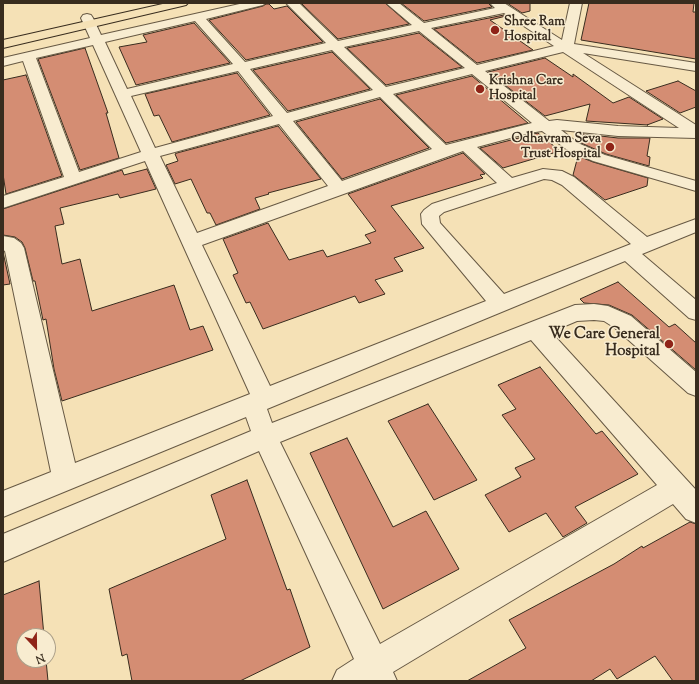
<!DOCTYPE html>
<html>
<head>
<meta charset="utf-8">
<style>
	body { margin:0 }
	#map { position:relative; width:699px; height:684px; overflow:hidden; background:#f5e1b6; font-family:"Sorts Mill Goudy",serif }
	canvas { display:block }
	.frame { position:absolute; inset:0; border:4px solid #382c1e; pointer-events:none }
	.north { position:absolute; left:16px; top:628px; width:40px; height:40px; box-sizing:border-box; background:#f8ecd0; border:1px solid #ab9f89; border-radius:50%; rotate:158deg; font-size:11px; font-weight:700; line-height:16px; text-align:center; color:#382c1e }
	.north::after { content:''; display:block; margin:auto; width:14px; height:18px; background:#8f2418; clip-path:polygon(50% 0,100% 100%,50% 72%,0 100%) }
</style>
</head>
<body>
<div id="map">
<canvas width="699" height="684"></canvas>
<div class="frame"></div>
<div class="north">N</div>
</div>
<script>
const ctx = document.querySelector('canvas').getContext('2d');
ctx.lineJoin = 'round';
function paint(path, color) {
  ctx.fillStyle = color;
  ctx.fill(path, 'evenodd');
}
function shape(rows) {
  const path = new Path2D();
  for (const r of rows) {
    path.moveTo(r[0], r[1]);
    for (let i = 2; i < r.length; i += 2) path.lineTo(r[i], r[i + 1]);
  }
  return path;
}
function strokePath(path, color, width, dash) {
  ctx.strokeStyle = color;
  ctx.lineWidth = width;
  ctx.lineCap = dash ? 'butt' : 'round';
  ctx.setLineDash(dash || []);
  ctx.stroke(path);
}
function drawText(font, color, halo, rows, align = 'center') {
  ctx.font = font + ' "Sorts Mill Goudy",serif';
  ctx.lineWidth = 3;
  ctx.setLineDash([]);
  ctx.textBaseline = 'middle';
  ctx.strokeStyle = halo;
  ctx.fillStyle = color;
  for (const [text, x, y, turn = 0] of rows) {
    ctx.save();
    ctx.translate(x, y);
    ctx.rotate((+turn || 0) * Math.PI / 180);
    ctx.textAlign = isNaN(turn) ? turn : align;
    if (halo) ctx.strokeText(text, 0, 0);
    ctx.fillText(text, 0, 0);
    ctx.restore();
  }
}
const building = shape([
	[305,3,385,3,409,24,338,39,302,4,305,3],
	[401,3,488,3,492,7,424,21,401,3],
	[507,3,530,3,530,11,522,13,507,3],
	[589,3,694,3,693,12,696,12,696,59,581,40,589,3],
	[266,4,269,4,274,9,287,6,323,42,246,60,209,20,263,6,266,4],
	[504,15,506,16,490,20,533,50,477,63,434,29,504,15],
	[194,23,230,63,136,85,119,47,147,42,143,35,194,23],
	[419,33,462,67,386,85,347,48,419,33],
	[85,48,108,113,106,113,119,158,80,170,38,59,85,48],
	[332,52,370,89,288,111,253,70,332,52],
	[545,58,573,77,573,74,613,103,629,97,663,119,647,125,648,125,586,121,590,104,545,116,488,72,545,58],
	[237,73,270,115,172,142,159,115,154,116,145,94,237,73],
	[26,75,62,176,6,194,3,174,3,80,26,75],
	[472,76,528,123,446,143,396,95,472,76],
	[678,81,696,91,696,107,680,113,646,91,678,81],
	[380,99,429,148,342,179,296,122,380,99],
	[278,126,321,179,268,193,269,194,255,198,260,209,216,225,210,213,207,213,191,179,175,184,166,165,178,161,175,154,177,153,278,126],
	[538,133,560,151,503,168,480,148,538,133],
	[583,134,618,138,650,138,647,156,650,157,649,166,606,154,581,143,583,134],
	[463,153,485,174,480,175,483,178,391,206,424,248,394,258,403,271,375,280,385,294,359,303,355,296,263,329,250,302,246,303,233,275,238,273,223,239,268,223,289,260,323,250,327,257,371,243,365,235,376,231,348,194,463,153],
	[578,156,593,162,648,178,647,186,605,200,573,175,578,156],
	[147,169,156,189,120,198,118,194,60,208,64,224,55,226,62,264,80,259,92,311,174,285,190,330,203,326,213,350,62,401,54,369,46,319,43,320,35,281,33,281,25,248,22,242,15,237,3,235,3,209,122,170,124,175,147,169],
	[3,252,10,284,3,285,3,252],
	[618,282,669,327,675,324,696,343,696,370,632,315,609,305,584,303,580,299,618,282],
	[540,367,596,434,602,431,638,474,575,507,587,523,563,537,546,513,509,532,485,495,521,477,515,468,535,459,502,415,516,409,498,385,540,367],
	[428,404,477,480,434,500,388,421,428,404],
	[347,438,393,527,426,511,459,569,383,609,310,453,347,438],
	[247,480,287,590,290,589,310,647,240,681,132,681,127,654,122,656,109,589,226,539,211,495,247,480],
	[690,522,696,524,696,681,673,681,655,656,617,679,610,669,591,681,467,681,526,648,509,620,614,564,642,546,643,548,690,522],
	[39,581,44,636,24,636,24,660,46,660,48,681,3,681,3,595,39,581]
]);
paint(building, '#d48d73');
strokePath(building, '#382c1e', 1);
const minor = shape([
	[244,3,265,3,263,5,206,19,245,62,326,43,286,3,299,3,338,41,412,25,386,3,399,3,424,23,495,8,490,3,504,3,562,40,570,3,582,3,574,44,696,63,696,71,583,53,696,125,696,138,618,136,561,130,578,143,605,155,696,181,696,191,593,161,566,149,542,131,529,133,477,147,512,178,543,169,562,171,574,177,647,237,696,219,696,232,642,254,696,300,696,320,689,318,625,261,267,409,272,423,575,305,594,304,608,306,631,316,696,372,696,396,688,393,615,328,604,321,594,320,577,321,551,332,696,490,696,523,686,519,673,504,393,672,397,681,332,681,337,670,354,659,259,451,3,562,3,534,251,431,246,417,3,517,3,491,51,472,5,251,3,250,3,236,14,238,21,243,24,248,75,463,250,394,145,161,3,208,3,196,64,177,23,61,3,66,3,58,90,38,81,18,83,15,87,14,91,15,93,18,101,35,244,3],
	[504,13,554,46,477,65,431,28,504,13],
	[195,21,233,64,127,89,105,42,195,21],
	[419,31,465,68,386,87,344,47,419,31],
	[93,45,141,152,79,172,36,58,93,45],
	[332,50,373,90,287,113,250,69,332,50],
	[563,52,679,128,618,126,557,120,549,121,485,71,563,52],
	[238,71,273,116,155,148,131,96,238,71],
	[472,74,532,123,446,145,393,94,472,74],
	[380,97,432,149,342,181,293,121,380,97],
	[279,124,328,186,197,233,160,156,279,124],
	[463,151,497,183,432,204,424,210,421,214,422,224,486,301,270,386,202,245,463,151],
	[544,179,552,180,562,185,631,244,504,294,440,223,439,216,444,212,544,179],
	[531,340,657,485,380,644,280,442,531,340]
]);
const major = shape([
	[167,3,188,3,186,5,182,6,3,48,3,40,167,3]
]);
strokePath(minor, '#675944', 2);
strokePath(major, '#382c1e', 2);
paint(minor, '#f8ecd0');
paint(major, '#f5e1b6');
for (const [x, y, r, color] of [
	[495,30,5,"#8f2418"],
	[480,89,5,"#8f2418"],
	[610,147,5,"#8f2418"],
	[669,344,5,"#8f2418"]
]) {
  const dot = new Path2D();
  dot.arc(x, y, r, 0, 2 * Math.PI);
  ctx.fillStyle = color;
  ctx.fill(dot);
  strokePath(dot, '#f8ecd0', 1.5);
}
drawText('bold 13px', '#382c1e', '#f8ecd0', [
	["Shree Ram",504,23],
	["Hospital",504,38],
	["Krishna Care",489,82],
	["Hospital",489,97],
	["Odhavram Seva",601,140,"right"],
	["Trust Hospital",601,155,"right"]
], 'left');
drawText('bold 15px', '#382c1e', '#f8ecd0', [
	["We Care General",660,335],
	["Hospital",660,352]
], 'right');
</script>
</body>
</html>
